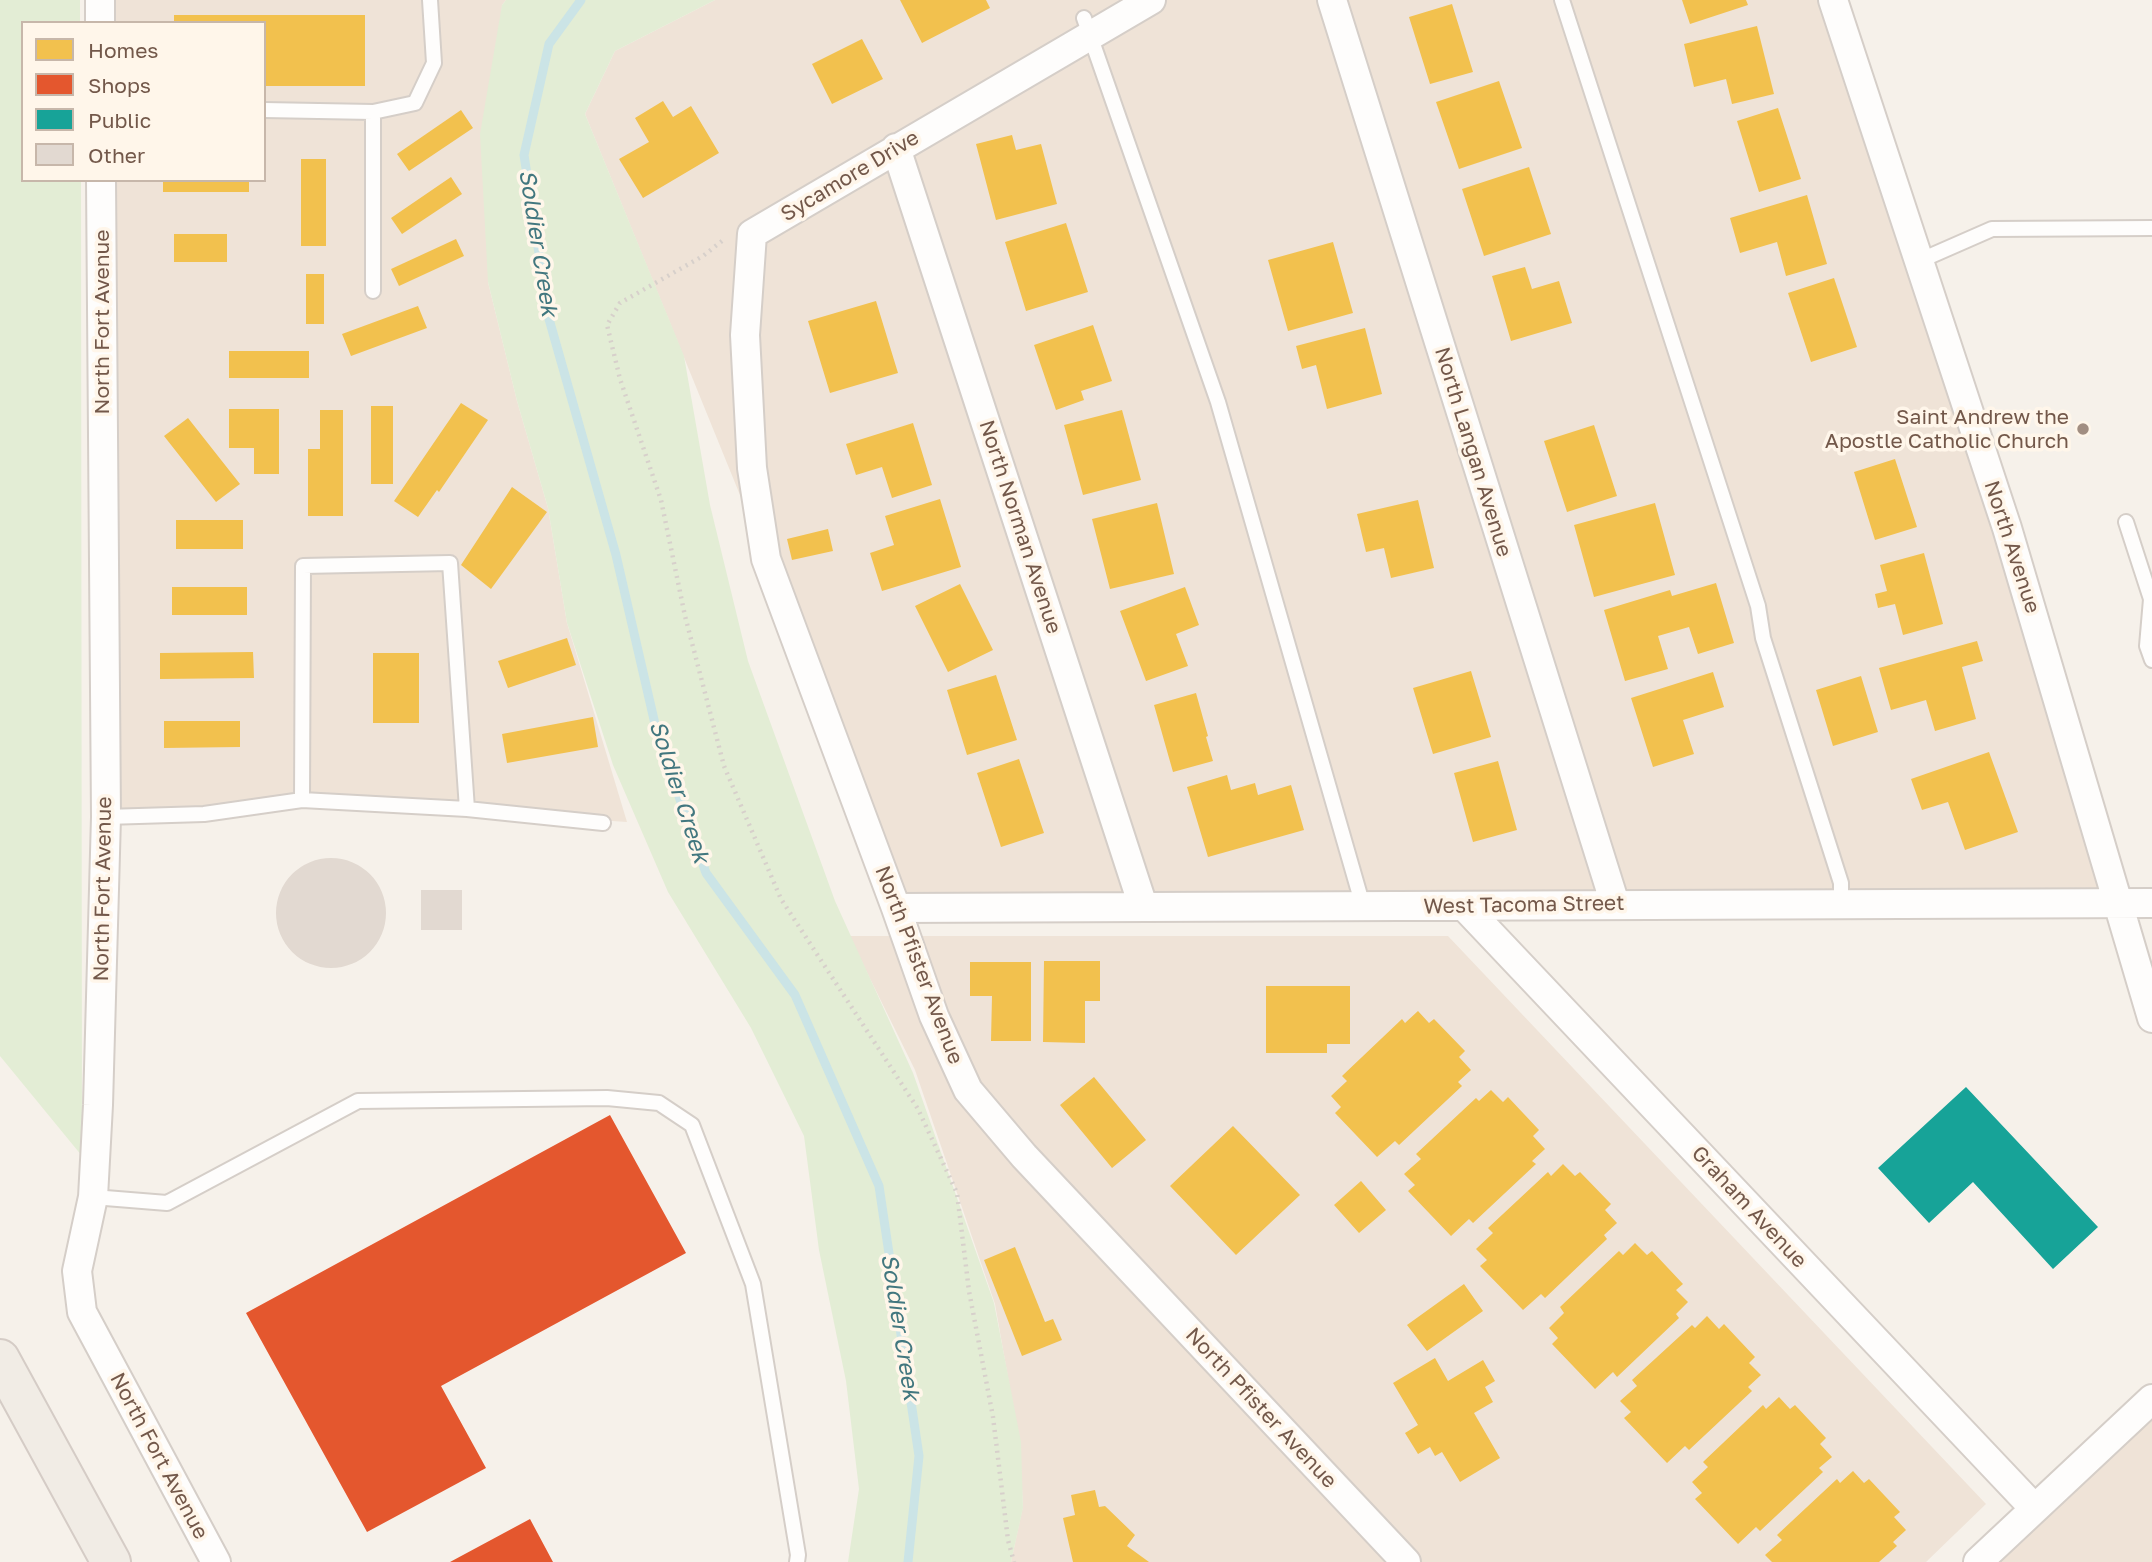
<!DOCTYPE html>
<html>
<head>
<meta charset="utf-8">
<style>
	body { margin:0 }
	#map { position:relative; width:2152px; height:1562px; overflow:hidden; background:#f6f1ea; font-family:"Golos Text",sans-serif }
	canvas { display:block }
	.legend { position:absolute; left:21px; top:21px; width:245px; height:161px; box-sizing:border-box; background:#fff6ea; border:2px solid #c7b7aa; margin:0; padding:9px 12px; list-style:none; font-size:21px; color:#73584a }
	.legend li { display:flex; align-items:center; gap:14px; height:35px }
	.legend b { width:35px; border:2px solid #c7b7aa }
</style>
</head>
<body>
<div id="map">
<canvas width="2152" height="1562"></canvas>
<ul class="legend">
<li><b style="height:19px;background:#f2c14e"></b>Homes</li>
<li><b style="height:19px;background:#e4572e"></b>Shops</li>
<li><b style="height:19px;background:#17a398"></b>Public</li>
<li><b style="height:19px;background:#e2d9d1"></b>Other</li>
</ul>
</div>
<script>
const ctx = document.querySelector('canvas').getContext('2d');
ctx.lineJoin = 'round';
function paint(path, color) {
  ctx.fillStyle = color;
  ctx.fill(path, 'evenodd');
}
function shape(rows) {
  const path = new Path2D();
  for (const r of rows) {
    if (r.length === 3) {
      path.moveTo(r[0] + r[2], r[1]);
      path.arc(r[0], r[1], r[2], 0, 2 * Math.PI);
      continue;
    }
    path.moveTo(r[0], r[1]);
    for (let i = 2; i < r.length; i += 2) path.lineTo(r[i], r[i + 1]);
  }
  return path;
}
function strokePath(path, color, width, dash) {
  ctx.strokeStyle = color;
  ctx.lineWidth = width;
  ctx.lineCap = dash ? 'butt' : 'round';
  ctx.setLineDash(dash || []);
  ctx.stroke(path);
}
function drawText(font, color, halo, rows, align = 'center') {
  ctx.font = font + ' "Golos Text",sans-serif';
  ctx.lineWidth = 7;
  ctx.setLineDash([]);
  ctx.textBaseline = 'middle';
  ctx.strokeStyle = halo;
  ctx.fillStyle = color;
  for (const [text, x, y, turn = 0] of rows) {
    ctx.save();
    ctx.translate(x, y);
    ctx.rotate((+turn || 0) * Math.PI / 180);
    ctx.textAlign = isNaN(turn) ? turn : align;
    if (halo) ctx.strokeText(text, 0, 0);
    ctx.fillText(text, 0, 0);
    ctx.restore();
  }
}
paint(shape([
	[106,0,506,0,502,5,488,282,517,401,548,508,567,623,627,822,302,800,106,817,106,180,264,180,264,23,106,23],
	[715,0,1833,0,2117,904,896,908,766,559,585,114,615,51],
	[849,936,1448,936,1986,1504,1926,1562,1011,1562,1023,1506,1019,1440,995,1304,915,1070],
	[2152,1399,2152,1562,1978,1562]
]), '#efe3d7');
paint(shape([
	[0,0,80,0,80,23,23,23,23,180,81,180,82,1156,0,1056],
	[506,0,715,0,615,51,585,114,684,356,710,505,748,661,835,901,913,1073,994,1303,1021,1442,1023,1508,1011,1562,848,1562,859,1489,846,1381,819,1250,804,1136,751,1028,668,892,613,765,567,623,548,508,517,401,488,282,480,134,502,5]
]), '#e3edd5');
paint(shape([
	[900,0,986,0,990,8,922,43],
	[1682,0,1746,0,1748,5,1690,24],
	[1452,4,1473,72,1430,84,1409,17],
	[174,15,365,15,365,86,264,86,264,23,174,23],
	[1757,26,1774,94,1732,104,1726,79,1694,87,1684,44],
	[862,39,883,79,832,104,812,64],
	[1499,81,1522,148,1459,169,1436,102],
	[663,101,673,117,691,106,719,153,643,198,619,159,649,142,635,118],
	[1778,108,1801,179,1759,192,1737,121],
	[461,110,473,128,409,171,397,154],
	[1012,135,1016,150,1041,144,1057,204,996,220,976,144],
	[301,159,326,159,326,246,301,246],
	[1529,167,1551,234,1484,256,1462,189],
	[451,177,462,194,402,234,391,218],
	[163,180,249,180,249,192,163,192],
	[1807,195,1827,264,1786,276,1777,242,1740,253,1730,218],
	[1066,223,1088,292,1026,311,1005,242],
	[174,234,227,234,227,262,174,262],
	[456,239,464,256,399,286,391,269],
	[1333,242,1353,313,1288,331,1268,260],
	[1525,267,1532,289,1559,281,1572,323,1511,341,1492,276],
	[306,274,324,274,324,324,306,324],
	[1834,278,1857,347,1811,362,1788,293],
	[876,301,898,373,830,393,808,321],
	[418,306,427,328,351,356,342,334],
	[1093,325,1112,381,1081,391,1084,400,1056,410,1034,345],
	[1365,328,1382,394,1327,409,1316,365,1302,369,1296,346],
	[229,351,309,351,309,378,229,378],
	[461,403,488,420,439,492,437,490,418,517,394,501],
	[371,406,393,406,393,484,371,484],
	[229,409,279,409,279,474,254,474,254,448,229,448],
	[320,410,343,410,343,516,308,516,308,449,320,449],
	[1122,410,1141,480,1083,495,1064,425],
	[188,418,240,484,216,502,164,436],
	[913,423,932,485,892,498,882,467,856,475,846,444],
	[1594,425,1617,496,1567,512,1544,441],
	[1895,459,1917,527,1875,540,1854,472],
	[512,487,547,512,491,589,461,565],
	[940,499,961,567,882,591,870,553,894,545,885,516],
	[1418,500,1434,568,1391,578,1384,548,1366,552,1357,514],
	[1157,503,1174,574,1110,589,1092,519],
	[1655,503,1675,575,1594,597,1574,525],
	[176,520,243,520,243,549,176,549],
	[828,529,833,551,792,560,787,539],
	[1924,553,1943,624,1903,635,1895,604,1878,608,1875,594,1887,591,1880,565],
	[1716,583,1734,643,1698,654,1689,627,1658,636,1668,669,1625,681,1604,610,1670,590,1672,596],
	[960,584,993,650,948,672,915,606],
	[172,587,247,587,247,615,172,615],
	[1185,587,1199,625,1176,634,1188,666,1146,681,1120,611],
	[567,638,576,665,508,688,498,661],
	[1977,641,1983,661,1962,667,1976,719,1935,731,1926,700,1891,710,1879,668],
	[253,652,254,678,160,679,160,653],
	[373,653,419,653,419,723,373,723],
	[1471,671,1491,737,1433,754,1413,688],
	[1713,672,1724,707,1683,720,1694,754,1653,767,1631,698],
	[996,675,1017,740,967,755,947,690],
	[1861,676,1878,732,1833,746,1816,690],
	[1196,693,1208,736,1206,737,1213,761,1173,772,1154,705],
	[593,717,598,747,507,763,502,734],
	[164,721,240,721,240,747,164,748],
	[1989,752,2018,832,1965,850,1948,802,1922,810,1911,779],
	[1019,759,1044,833,1001,847,977,773],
	[1498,761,1517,830,1473,842,1454,773],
	[1227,775,1231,790,1255,783,1258,795,1291,785,1304,830,1208,857,1187,787],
	[1044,961,1100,961,1100,1001,1085,1001,1085,1043,1043,1042],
	[970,962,1031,962,1031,1041,991,1041,992,996,970,996],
	[1266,986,1350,986,1350,1044,1327,1044,1327,1053,1266,1053],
	[1418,1011,1429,1023,1434,1019,1465,1051,1459,1057,1471,1070,1458,1082,1462,1086,1399,1145,1395,1141,1377,1157,1335,1113,1341,1107,1331,1096,1347,1081,1342,1076,1402,1019,1405,1023],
	[1094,1077,1146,1140,1112,1168,1060,1105],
	[1491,1090,1503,1102,1508,1097,1539,1130,1533,1136,1545,1149,1532,1161,1536,1164,1473,1223,1469,1219,1451,1236,1408,1191,1415,1185,1404,1174,1421,1159,1416,1154,1476,1098,1479,1101],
	[1233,1126,1300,1195,1236,1255,1170,1186],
	[1563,1164,1575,1176,1580,1172,1611,1204,1605,1210,1617,1223,1604,1235,1607,1239,1545,1298,1541,1294,1523,1310,1480,1266,1487,1260,1476,1249,1493,1233,1488,1228,1548,1172,1551,1176],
	[1361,1181,1386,1210,1359,1233,1334,1205],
	[1635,1243,1647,1255,1652,1251,1683,1284,1676,1290,1688,1302,1676,1314,1679,1318,1617,1377,1613,1372,1595,1389,1552,1344,1558,1338,1549,1328,1564,1313,1560,1307,1619,1251,1623,1255],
	[1015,1247,1045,1322,1053,1319,1062,1340,1022,1356,984,1260],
	[1464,1284,1483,1311,1427,1351,1407,1325],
	[1707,1316,1719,1329,1724,1324,1755,1357,1749,1363,1761,1375,1748,1387,1752,1391,1689,1450,1685,1446,1667,1463,1624,1418,1631,1412,1620,1401,1637,1386,1632,1380,1692,1325,1695,1328],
	[1435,1358,1448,1381,1483,1360,1495,1381,1485,1387,1493,1402,1474,1413,1500,1458,1460,1482,1442,1452,1435,1456,1430,1447,1418,1454,1405,1433,1418,1425,1393,1383],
	[1779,1397,1790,1409,1795,1405,1826,1438,1820,1444,1832,1457,1819,1468,1823,1472,1760,1531,1756,1527,1738,1544,1695,1499,1702,1493,1692,1482,1708,1467,1703,1462,1763,1405,1766,1409],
	[1853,1471,1864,1483,1869,1479,1900,1512,1894,1517,1906,1530,1893,1542,1897,1546,1879,1562,1772,1562,1765,1555,1782,1540,1777,1535,1837,1479,1840,1483],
	[1095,1490,1099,1507,1105,1506,1135,1535,1127,1546,1149,1562,1073,1562,1063,1518,1075,1515,1071,1495]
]), '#f2c14e');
paint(shape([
	[610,1115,686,1253,441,1386,486,1468,367,1532,246,1313],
	[530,1519,553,1562,450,1562]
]), '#e4572e');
paint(shape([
	[1966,1087,2098,1227,2053,1269,1973,1182,1929,1223,1878,1168]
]), '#17a398');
strokePath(shape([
	[581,0,549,44,524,155,549,319,616,555,658,737,706,873,795,995,879,1186,919,1456,908,1562]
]), '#cbe4e6', 9);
paint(shape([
	[331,913,55],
	[421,890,462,890,462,930,421,930]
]), '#e2d9d1');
const lane = shape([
	[1562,0,1758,606,1763,638,1841,883,1841,904],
	[1084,18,1218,402,1363,906],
	[264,110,373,112,415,103,434,63,430,0],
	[373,112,373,291],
	[1919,261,1992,229,2152,228],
	[2126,522,2151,599,2147,646,2152,660],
	[302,800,303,566,450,563,467,809],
	[106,817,204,814,302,800,467,809,603,823],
	[93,1197,167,1203,358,1101,607,1098,659,1103,692,1125,753,1284,798,1555,797,1562]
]);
const street = shape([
	[100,0,100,23],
	[1151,0,752,234,745,335,752,468,766,559,896,908,934,1016,968,1090,1024,1156,1406,1562],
	[1332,0,1615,904],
	[1833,0,2007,528,2152,1018],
	[896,148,1143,906],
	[101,180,106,817,98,1105,93,1197,77,1271,82,1312,216,1562],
	[1465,907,2034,1508],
	[896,908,2152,903],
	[1978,1562,2152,1399]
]);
const primary = shape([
	[0,1359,111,1562]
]);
strokePath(lane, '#d5cec8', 18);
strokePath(street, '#d5cec8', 32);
strokePath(primary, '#d5ccc6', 42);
strokePath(shape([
	[722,241,703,256,620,303,607,325,620,379,661,500,685,616,724,766,781,899,918,1109,957,1193,969,1291,993,1417,1008,1540,1014,1562]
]), '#d7d0cb', 4.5, [2, 5]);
strokePath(lane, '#fefdfc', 14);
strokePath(street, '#fefdfc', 28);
strokePath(primary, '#f1ece5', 38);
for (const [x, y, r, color] of [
	[2083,429,7,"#a18e82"]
]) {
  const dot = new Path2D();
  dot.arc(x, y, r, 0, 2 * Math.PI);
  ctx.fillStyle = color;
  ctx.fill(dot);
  strokePath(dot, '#fff6ea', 2.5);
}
drawText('21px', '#73584a', '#fff6ea', [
	["Sycamore Drive",850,176,-31],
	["North Fort Avenue",102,322,-90],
	["North Langan Avenue",1473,452,73],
	["North Norman Avenue",1020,527,72],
	["North Avenue",2012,547,72],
	["North Fort Avenue",103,889,-89],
	["West Tacoma Street",1524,905,-1],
	["North Pfister Avenue",919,965,69],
	["Graham Avenue",1749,1207,47],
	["North Pfister Avenue",1261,1408,47],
	["North Fort Avenue",159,1456,62]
]);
drawText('21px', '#73584a', '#fff6ea', [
	["Saint Andrew the",2069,417],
	["Apostle Catholic Church",2069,441]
], 'right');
drawText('italic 23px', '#42777f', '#fff6ea', [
	["Soldier Creek",538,243,81],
	["Soldier Creek",679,792,72],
	["Soldier Creek",900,1327,81]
]);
</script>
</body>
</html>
